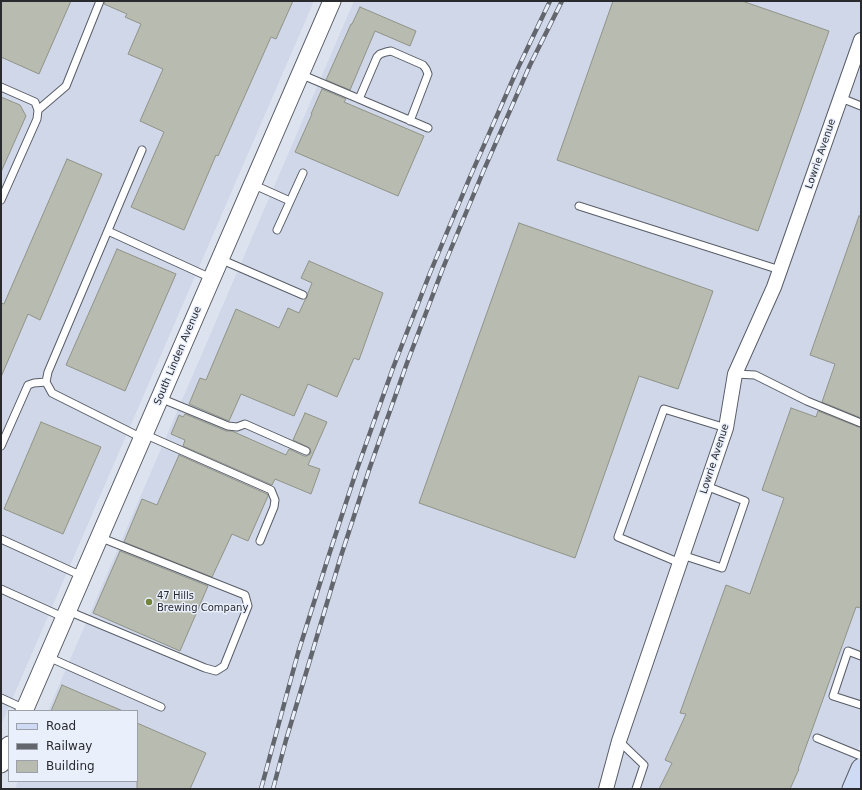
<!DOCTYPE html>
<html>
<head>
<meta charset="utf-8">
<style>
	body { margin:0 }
	#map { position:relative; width:862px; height:790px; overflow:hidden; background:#dce2ee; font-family:"DejaVu Sans",sans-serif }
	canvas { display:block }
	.frame { position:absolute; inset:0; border:2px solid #282a2e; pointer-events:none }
	.legend { position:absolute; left:8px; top:710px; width:130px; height:72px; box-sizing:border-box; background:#e9effb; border:1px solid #9ca0a9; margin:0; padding:5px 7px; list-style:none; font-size:12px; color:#282a2e }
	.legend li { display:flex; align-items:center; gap:8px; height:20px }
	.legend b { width:20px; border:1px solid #9ca0a9 }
</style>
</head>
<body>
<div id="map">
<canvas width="862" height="790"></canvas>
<div class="frame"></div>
<ul class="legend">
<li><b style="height:5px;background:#cfdbf5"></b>Road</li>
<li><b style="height:5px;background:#63666d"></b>Railway</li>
<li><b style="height:11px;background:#b8bbaf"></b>Building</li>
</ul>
</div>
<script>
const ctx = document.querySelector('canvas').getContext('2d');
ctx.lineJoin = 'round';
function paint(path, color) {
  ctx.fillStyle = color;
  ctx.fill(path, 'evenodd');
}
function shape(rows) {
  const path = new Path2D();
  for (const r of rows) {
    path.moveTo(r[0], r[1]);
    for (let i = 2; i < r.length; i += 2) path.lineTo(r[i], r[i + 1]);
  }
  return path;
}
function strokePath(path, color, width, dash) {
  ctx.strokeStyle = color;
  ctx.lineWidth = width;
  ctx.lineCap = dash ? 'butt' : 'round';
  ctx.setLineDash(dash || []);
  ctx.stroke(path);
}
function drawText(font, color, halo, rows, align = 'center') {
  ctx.font = font + ' "DejaVu Sans",sans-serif';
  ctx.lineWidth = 3;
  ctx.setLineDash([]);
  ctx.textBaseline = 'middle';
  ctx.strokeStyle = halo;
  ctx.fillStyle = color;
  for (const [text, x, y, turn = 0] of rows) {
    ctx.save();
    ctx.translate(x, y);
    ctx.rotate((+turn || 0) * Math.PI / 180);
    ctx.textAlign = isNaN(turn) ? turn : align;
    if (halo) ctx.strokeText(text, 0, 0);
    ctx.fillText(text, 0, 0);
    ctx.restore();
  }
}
paint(shape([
	[1,1,314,1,1,725],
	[354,1,861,1,861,741,844,784,841,789,15,789,18,781,137,781,137,711,48,711]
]), '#cfd7e9');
const building = shape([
	[1,1,71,1,39,74,1,57,1,1],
	[105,1,293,1,276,39,271,37,218,156,216,155,184,230,131,207,164,132,140,121,163,69,128,54,141,24,125,17,127,14,104,4,105,1],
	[613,1,742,1,829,31,758,231,557,160,613,1],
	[360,7,416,31,410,46,375,31,350,90,326,80,351,24,352,24,360,7],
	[322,89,346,99,344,102,424,136,398,196,295,152,312,114,311,114,322,89],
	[1,97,20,105,26,116,1,172,1,97],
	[67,159,102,174,40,320,28,314,1,377,1,303,4,304,67,159],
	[859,216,861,216,861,418,822,402,835,364,810,355,859,216],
	[519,223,713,291,678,389,639,376,575,558,419,503,519,223],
	[117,249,176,274,125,391,66,365,117,249],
	[309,261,383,293,359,360,354,358,337,397,308,384,294,416,241,394,229,421,189,404,200,378,206,380,236,309,279,328,288,308,299,313,305,300,307,297,308,293,312,283,301,278,309,261],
	[791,408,816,417,818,411,861,428,861,608,856,607,798,769,799,769,790,789,659,789,672,763,665,760,686,714,680,713,726,585,750,594,784,498,762,490,791,408],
	[305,413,327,422,308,465,320,469,311,494,275,479,272,485,183,446,185,440,171,434,179,415,183,417,185,414,226,431,232,431,286,455,289,449,304,456,307,456,311,453,310,448,293,440,305,413],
	[41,422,101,447,63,534,4,509,41,422],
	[179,455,267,494,268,496,248,541,232,534,212,577,124,542,129,530,142,499,157,505,179,455],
	[120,551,208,586,180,651,93,613,120,551],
	[62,685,85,695,123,711,51,711,62,685],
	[137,723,206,753,190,789,137,789,137,723]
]);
paint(building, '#b8bbaf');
strokePath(building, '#909488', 1);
const service = shape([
	[300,74,428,128],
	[1,87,35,102,38,110,37,119,1,200],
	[841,98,861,106],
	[359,99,377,57,380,54,386,52,391,51,423,65,426,69,428,74,410,121],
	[38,110,66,86,100,1],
	[142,150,48,372,46,382,52,393,142,438],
	[252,184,290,201],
	[579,206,780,270],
	[277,230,303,173],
	[108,231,211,278],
	[220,259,303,295],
	[735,374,755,375,807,401,861,423],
	[160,398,228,426,237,427,245,424,306,451],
	[144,434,271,490,275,500,274,507,260,541],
	[1,446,28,385,34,383,46,382],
	[1,539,82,576],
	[682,555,722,568,745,501,706,486],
	[680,563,618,537,664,409,726,428],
	[1,589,65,618],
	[68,611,205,668,216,671,224,666,248,606,245,595,99,537],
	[861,656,848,651,833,696,861,705],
	[48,657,161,707],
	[1,698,25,709],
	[817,738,861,756],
	[619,741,644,765,636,789]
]);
const minor = shape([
	[606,789,619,741,726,428,735,374,774,287,861,40]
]);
const tertiary = shape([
	[24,711,332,1],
	[1,764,9,745]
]);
const secondary = shape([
	[852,789,861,768]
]);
strokePath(service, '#585d67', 9);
strokePath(minor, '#585d67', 16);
strokePath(tertiary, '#585d67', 19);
strokePath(secondary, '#585d67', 21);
strokePath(service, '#fff', 7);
strokePath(minor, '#fff', 14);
strokePath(tertiary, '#fff', 17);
strokePath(secondary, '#cfdbf5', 19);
const rail = shape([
	[261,789,298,653,327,561,356,472,393,368,430,273,470,177,517,70,550,1],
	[273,789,286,740,341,556,370,467,407,363,443,268,483,172,530,65,562,1]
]);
strokePath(rail, '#63666d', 4.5);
strokePath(rail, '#e9effb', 3, [9]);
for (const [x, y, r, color] of [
	[149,602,4,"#728536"]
]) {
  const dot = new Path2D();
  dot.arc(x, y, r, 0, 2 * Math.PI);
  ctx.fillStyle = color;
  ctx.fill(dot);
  strokePath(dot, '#e9effb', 1.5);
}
drawText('10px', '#282a2e', '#e9effb', [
	["Lowrie Avenue",821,154,-71],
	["South Linden Avenue",178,356,-67],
	["Lowrie Avenue",715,459,-72]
]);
drawText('10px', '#282a2e', '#e9effb', [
	["47 Hills",157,596],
	["Brewing Company",157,608]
], 'left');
</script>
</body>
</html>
